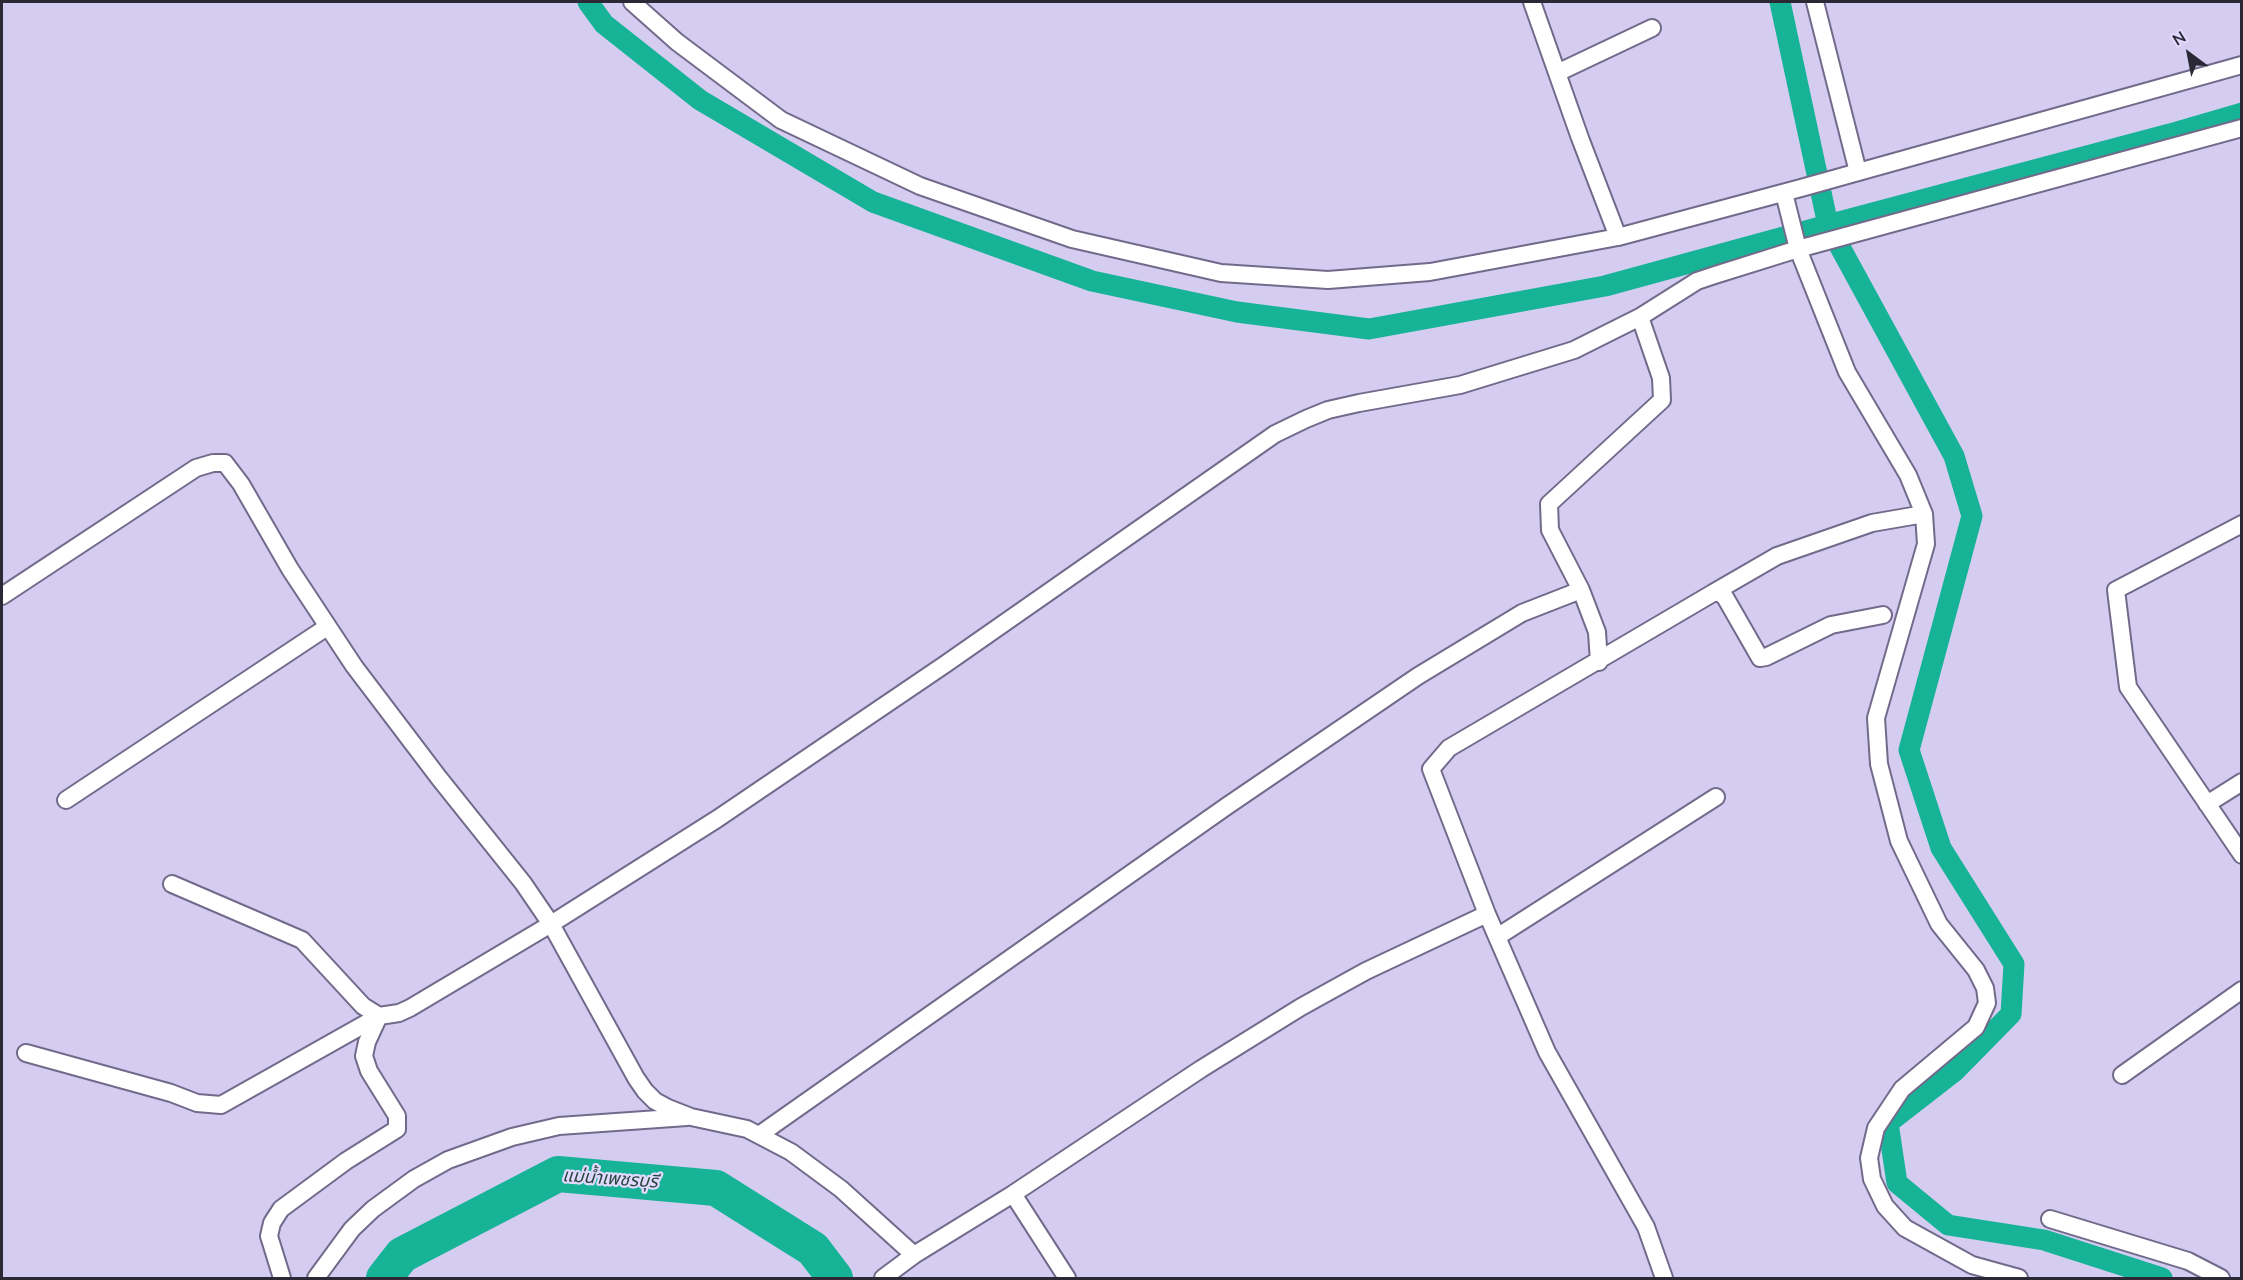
<!DOCTYPE html>
<html>
<head>
<meta charset="utf-8">
<style>
	body { margin:0 }
	#map { position:relative; width:2243px; height:1280px; overflow:hidden; background:#d5ccf1; font-family:"Nunito Sans",sans-serif }
	canvas { display:block }
	.frame { position:absolute; inset:0; border:3px solid #2c2937; pointer-events:none }
	.north { position:absolute; left:2159px; top:24px; width:60px; height:60px; -webkit-text-stroke:4px #e2d9ff; paint-order:stroke; rotate:328deg; font-size:16px; font-weight:700; line-height:24px; text-align:center; color:#2c2937 }
	.north::after { content:''; display:block; margin:auto; width:21px; height:27px; background:#2c2937; clip-path:polygon(50% 0,100% 100%,50% 72%,0 100%) }
</style>
</head>
<body>
<div id="map">
<canvas width="2243" height="1280"></canvas>
<div class="frame"></div>
<div class="north">N</div>
</div>
<script>
const ctx = document.querySelector('canvas').getContext('2d');
ctx.lineJoin = 'round';
function shape(rows) {
  const path = new Path2D();
  for (const r of rows) {
    path.moveTo(r[0], r[1]);
    for (let i = 2; i < r.length; i += 2) path.lineTo(r[i], r[i + 1]);
  }
  return path;
}
function strokePath(path, color, width, dash) {
  ctx.strokeStyle = color;
  ctx.lineWidth = width;
  ctx.lineCap = dash ? 'butt' : 'round';
  ctx.setLineDash(dash || []);
  ctx.stroke(path);
}
function drawText(font, color, halo, rows, align = 'center') {
  ctx.font = font + ' "Nunito Sans","Noto Sans Thai",sans-serif';
  ctx.lineWidth = 4.5;
  ctx.setLineDash([]);
  ctx.textBaseline = 'middle';
  ctx.strokeStyle = halo;
  ctx.fillStyle = color;
  for (const [text, x, y, turn = 0] of rows) {
    ctx.save();
    ctx.translate(x, y);
    ctx.rotate((+turn || 0) * Math.PI / 180);
    ctx.textAlign = isNaN(turn) ? turn : align;
    if (halo) ctx.strokeText(text, 0, 0);
    ctx.fillText(text, 0, 0);
    ctx.restore();
  }
}
strokePath(shape([
	[588,2,604,24,700,100,873,202,1092,281,1237,312,1369,329,1605,286,1828,225,2170,134,2242,113],
	[1780,2,1828,225,1954,456,1972,516,1909,750,1941,848,2014,964,2011,1014,1955,1071,1888,1123,1897,1183,1948,1225,2044,1240,2162,1278]
]), '#16b397', 21);
strokePath(shape([
	[384,1278,402,1255,558,1174,716,1188,813,1249,835,1278]
]), '#16b397', 36);
const minor = shape([
	[632,2,677,42,781,120,920,186,1072,239,1221,273,1328,280,1430,272,1618,237,1801,188,2242,65],
	[1532,2,1580,138,1618,237],
	[1815,2,1858,172],
	[1557,73,1652,28],
	[1784,193,1798,249,1847,372,1908,475,1924,514,1926,544,1876,718,1879,764,1899,841,1939,924,1976,970,1985,988,1987,1003,1976,1027,1902,1089,1876,1128,1869,1158,1872,1179,1885,1206,1905,1228,1972,1265,2019,1278],
	[2242,524,2116,590,2128,687,2242,855],
	[1713,593,1777,556,1872,523,1924,514],
	[2,596,196,468,213,463,225,463,241,484,290,569,354,666,439,778,523,883,551,924,636,1078,645,1091,655,1101,668,1108,691,1117,747,1129,791,1152,841,1189,914,1255],
	[1599,662,1597,632,1581,590,1550,530,1549,504,1662,400,1661,378,1640,317],
	[66,800,327,627],
	[2207,804,2242,782],
	[172,884,302,940,363,1006,379,1016,399,1013,410,1008,551,924,717,819,947,663,1275,434,1306,419,1328,410,1359,403,1460,385,1574,350,1640,317,1697,281,1715,275,1798,249,2242,128],
	[1497,937,1716,797],
	[26,1053,171,1093,197,1103,221,1105,379,1016],
	[2122,1075,2242,990],
	[759,1135,1227,806,1418,676,1522,613,1581,590],
	[1013,1194,1067,1278],
	[2050,1219,2188,1261,2221,1278],
	[282,1278,269,1236,272,1223,281,1209,346,1161,397,1129,397,1116,369,1071,364,1056,367,1042,379,1016],
	[316,1278,352,1229,373,1209,414,1179,448,1160,512,1137,559,1126,687,1117],
	[883,1278,914,1255,1013,1194,1201,1069,1301,1007,1366,971,1487,914],
	[1664,1278,1646,1227,1547,1052,1487,914,1431,769,1449,748,1713,593,1720,593,1725,597,1760,658,1766,657,1831,625,1883,615]
]);
strokePath(minor, '#726a8b', 20);
strokePath(minor, '#fff', 16);
drawText('italic 18px', '#29463e', '#e2d9ff', [
	["แม่น้ำเพชรบุรี",610,1180,4]
]);
</script>
</body>
</html>
